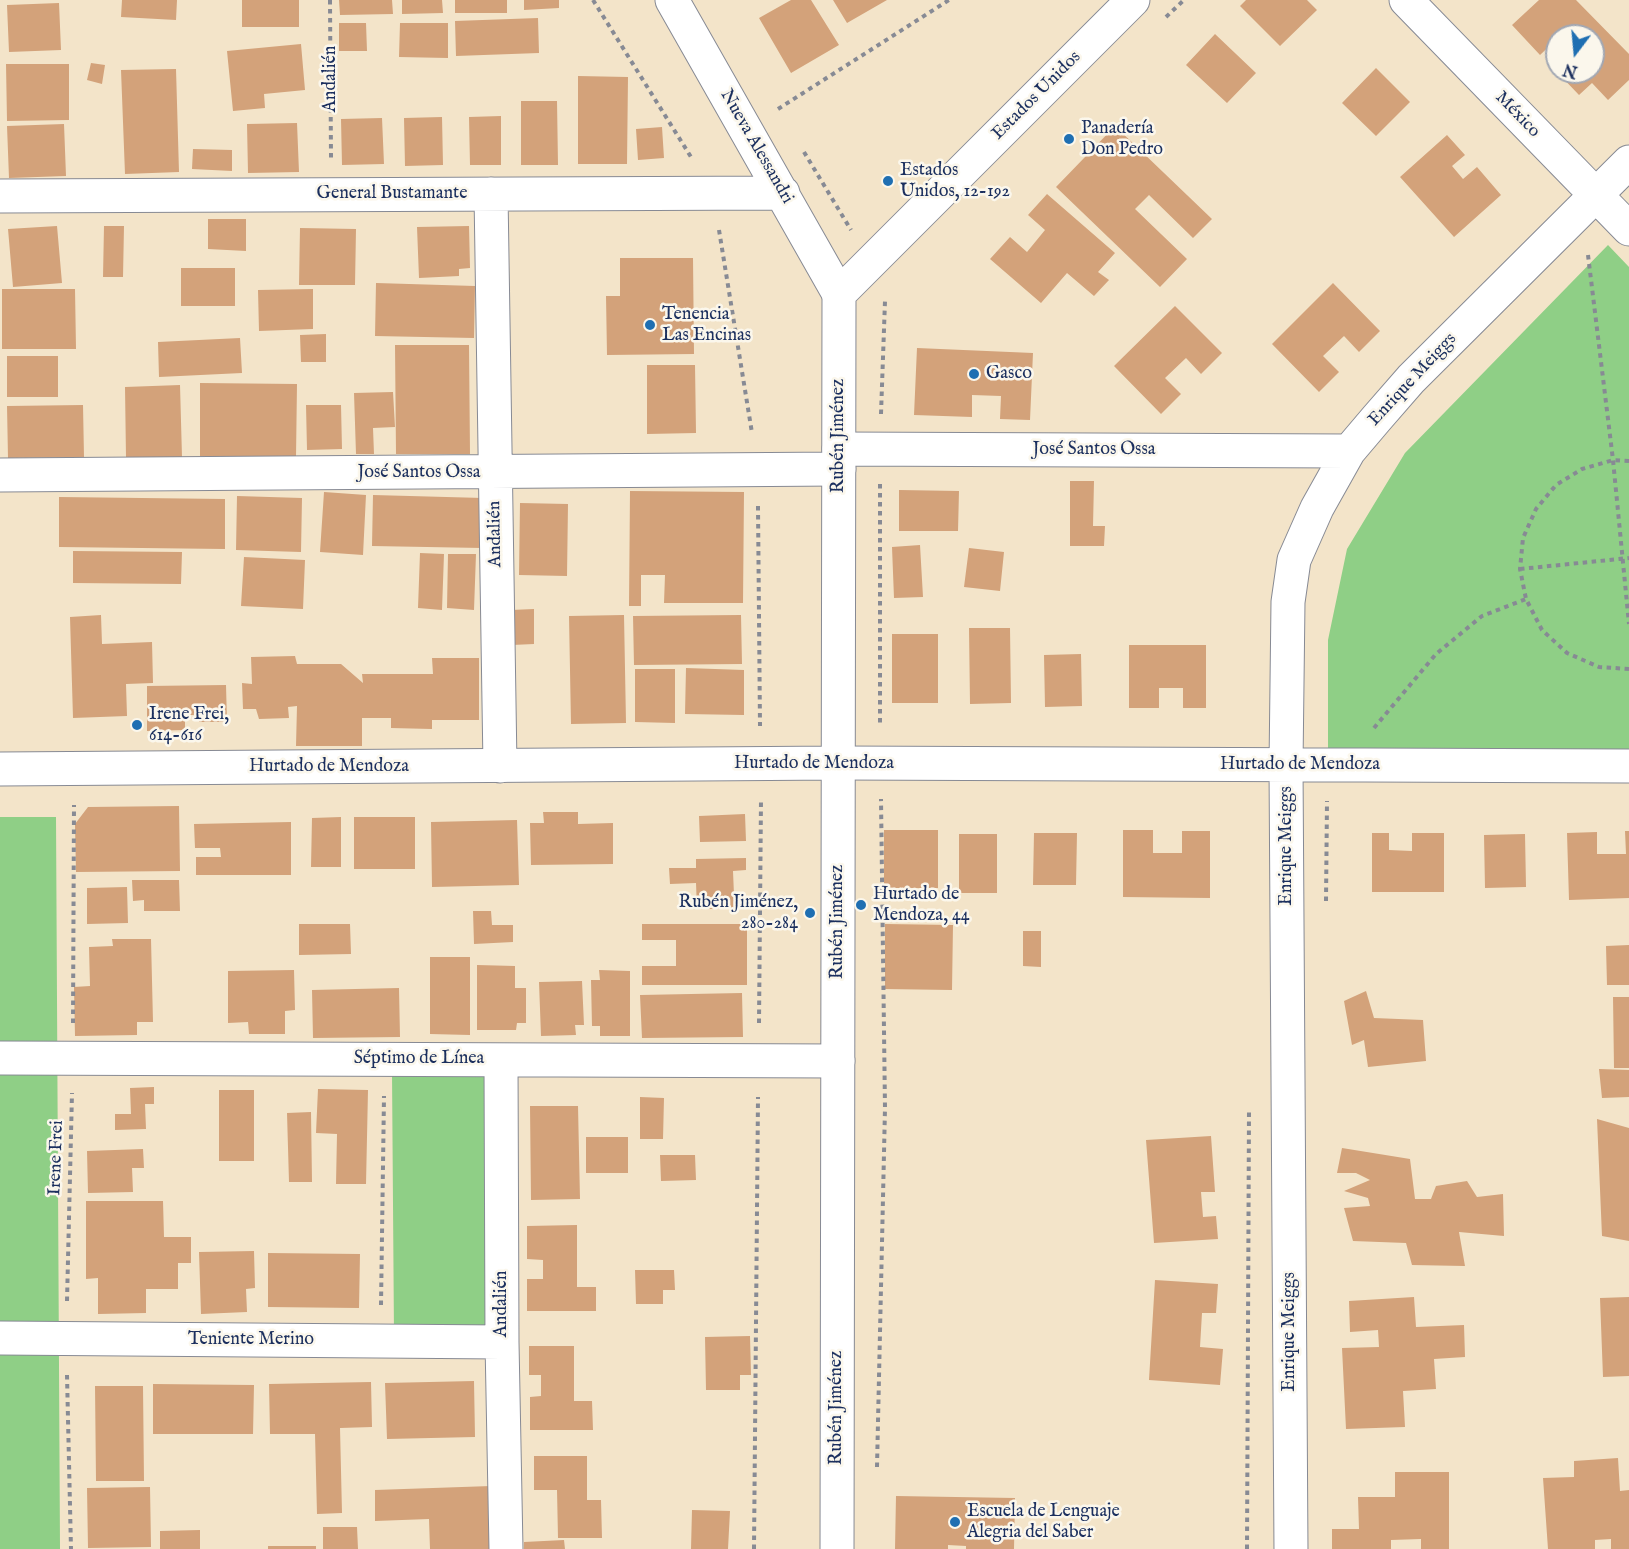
<!DOCTYPE html>
<html>
<head>
<meta charset="utf-8">
<style>
	body { margin:0 }
	#map { position:relative; width:1629px; height:1549px; overflow:hidden; background:#f3e4c9; font-family:"IM FELL English",serif }
	canvas { display:block }
	.north { position:absolute; left:1545px; top:24px; width:60px; height:60px; box-sizing:border-box; background:#fbf7ec; border:2px solid #a1a7b3; border-radius:50%; rotate:196deg; font-size:16px; font-weight:700; line-height:24px; text-align:center; color:#1b2f5e }
	.north::after { content:''; display:block; margin:auto; width:21px; height:27px; background:#1f6fb2; clip-path:polygon(50% 0,100% 100%,50% 72%,0 100%) }
</style>
</head>
<body>
<div id="map">
<canvas width="1629" height="1549"></canvas>
<div class="north">N</div>
</div>
<script>
const ctx = document.querySelector('canvas').getContext('2d');
ctx.lineJoin = 'round';
function paint(path, color) {
  ctx.fillStyle = color;
  ctx.fill(path, 'evenodd');
}
function shape(rows) {
  const path = new Path2D();
  for (const r of rows) {
    path.moveTo(r[0], r[1]);
    for (let i = 2; i < r.length; i += 2) path.lineTo(r[i], r[i + 1]);
  }
  return path;
}
function strokePath(path, color, width, dash) {
  ctx.strokeStyle = color;
  ctx.lineWidth = width;
  ctx.lineCap = dash ? 'butt' : 'round';
  ctx.setLineDash(dash || []);
  ctx.stroke(path);
}
function drawText(font, color, halo, rows, align = 'center') {
  ctx.font = font + ' "IM FELL English",serif';
  ctx.lineWidth = 5;
  ctx.setLineDash([]);
  ctx.textBaseline = 'middle';
  ctx.strokeStyle = halo;
  ctx.fillStyle = color;
  for (const [text, x, y, turn = 0] of rows) {
    ctx.save();
    ctx.translate(x, y);
    ctx.rotate((+turn || 0) * Math.PI / 180);
    ctx.textAlign = isNaN(turn) ? turn : align;
    if (halo) ctx.strokeText(text, 0, 0);
    ctx.fillText(text, 0, 0);
    ctx.restore();
  }
}
paint(shape([
	[1608,245,1629,267,1629,757,1328,758,1328,640,1347,549,1405,453],
	[0,817,56,817,60,1549,0,1549],
	[507,1069,504,1334,394,1336,392,1072]
]), '#8fcf86');
paint(shape([
	[122,0,177,0,176,20,121,17],
	[242,0,299,0,299,27,242,27],
	[339,0,392,0,393,14,340,15],
	[402,0,442,0,443,13,402,14],
	[455,0,507,0,507,13,455,13],
	[524,0,559,0,559,8,524,10],
	[791,0,811,0,839,45,791,73,759,18],
	[833,0,887,0,847,23],
	[1246,0,1307,0,1317,10,1280,46,1240,6],
	[1539,0,1576,0,1629,54,1629,80,1608,100,1592,83,1579,95,1557,72,1593,72,1593,36,1557,36,1557,39,1540,55,1512,25],
	[59,3,61,50,9,52,7,5],
	[538,18,539,53,456,56,455,21],
	[339,23,366,23,367,51,339,51],
	[400,23,448,23,448,58,399,57],
	[1215,34,1256,73,1227,103,1186,65],
	[301,44,305,90,264,94,265,108,233,111,227,51],
	[91,63,105,65,102,84,87,80],
	[6,64,69,64,69,120,7,121],
	[1376,68,1410,102,1376,136,1342,103],
	[176,69,179,172,125,174,121,70],
	[578,76,628,77,627,164,578,164],
	[521,101,557,101,558,165,521,165],
	[501,116,501,165,470,165,469,117],
	[442,117,443,165,405,166,404,118],
	[382,118,384,164,342,165,341,119],
	[297,123,299,172,248,173,247,124],
	[64,124,66,176,9,178,7,126],
	[1115,126,1212,219,1193,238,1149,195,1135,209,1187,259,1160,287,1056,187],
	[662,127,664,158,638,160,636,129],
	[1447,135,1465,155,1452,166,1463,179,1477,167,1501,195,1454,237,1400,177],
	[193,149,232,150,232,171,192,169],
	[1047,194,1115,253,1098,272,1109,280,1094,296,1067,273,1041,303,990,259,1010,237,1027,252,1045,230,1028,215],
	[208,219,246,219,246,251,208,249],
	[57,226,62,283,13,287,8,229],
	[104,226,124,226,123,277,103,277],
	[469,226,470,268,459,269,459,276,419,278,417,227],
	[300,228,356,229,355,285,299,285],
	[620,258,693,258,694,354,607,355,606,296,620,296],
	[181,268,235,268,235,306,181,306],
	[376,283,475,286,474,338,375,336],
	[1333,283,1380,331,1359,352,1344,336,1323,356,1339,372,1319,392,1272,344],
	[2,289,75,289,76,349,2,349],
	[313,289,313,329,259,331,258,290],
	[1175,306,1222,353,1201,374,1186,358,1165,378,1181,394,1161,414,1114,366],
	[326,334,326,362,301,362,300,335],
	[240,338,242,373,159,377,158,342],
	[395,345,469,345,470,454,396,454],
	[917,348,1033,353,1030,420,1000,419,1001,396,972,395,972,417,914,415],
	[7,356,58,356,58,397,7,397],
	[647,365,695,365,696,433,647,434],
	[200,383,297,384,296,457,200,456],
	[180,385,182,457,126,458,125,387],
	[393,392,395,427,373,428,374,454,356,454,354,393],
	[83,405,84,457,8,458,7,406],
	[306,405,341,405,342,449,307,450],
	[1070,481,1094,481,1093,526,1105,526,1104,546,1070,546],
	[899,490,959,491,958,531,899,531],
	[630,491,744,492,743,603,664,603,665,575,641,575,641,606,629,606],
	[324,492,366,495,363,555,320,552],
	[373,495,483,498,482,548,372,546],
	[237,496,302,498,301,552,236,550],
	[59,497,225,499,225,549,59,547],
	[520,503,568,504,567,576,519,575],
	[920,545,923,597,894,598,892,547],
	[969,548,1004,552,1000,591,964,587],
	[73,551,182,552,181,584,73,583],
	[420,553,444,554,442,610,418,608],
	[448,554,476,554,474,610,447,608],
	[244,557,305,560,303,609,241,606],
	[534,609,534,644,512,645,511,610],
	[101,615,102,644,152,642,153,683,126,684,127,716,73,718,70,617],
	[624,615,626,723,571,724,569,616],
	[741,615,742,664,634,665,633,616],
	[969,628,1010,628,1011,703,970,704],
	[892,634,938,634,938,703,892,703],
	[1129,645,1206,645,1206,708,1183,708,1183,688,1159,688,1159,708,1129,708],
	[1081,654,1082,706,1045,707,1044,655],
	[295,656,297,664,341,664,363,683,362,674,433,674,432,658,479,658,479,720,432,720,432,729,391,728,391,718,362,718,362,746,296,746,297,706,288,707,289,718,259,719,256,709,243,709,242,683,252,684,251,657],
	[686,668,744,670,744,715,685,714],
	[635,669,675,669,675,723,635,722],
	[226,685,227,722,199,722,199,715,185,715,185,730,147,731,147,686],
	[179,806,180,871,76,872,75,824,88,807],
	[543,812,578,812,578,824,613,823,613,864,531,865,530,823,544,823],
	[745,814,746,841,700,842,699,816],
	[341,817,341,867,311,867,312,818],
	[354,817,415,817,415,869,354,869],
	[517,820,519,885,432,887,431,822],
	[291,822,291,875,196,875,196,857,221,857,220,848,195,848,194,824],
	[884,830,938,830,938,888,884,888],
	[1123,830,1153,830,1153,853,1182,853,1182,831,1210,831,1210,898,1123,897],
	[1625,831,1629,831,1629,898,1569,900,1567,833,1597,832,1597,854,1626,854],
	[1034,833,1077,833,1076,885,1033,885],
	[1372,833,1389,833,1389,850,1412,851,1412,833,1444,833,1444,892,1372,892],
	[959,834,997,834,997,893,959,893],
	[1525,834,1526,887,1485,888,1484,835],
	[746,858,746,870,733,871,734,895,743,895,743,909,697,909,696,883,670,884,669,868,696,868,696,859],
	[132,880,179,880,180,911,144,911,144,900,133,901],
	[127,887,128,923,87,924,87,888],
	[473,911,491,911,492,925,513,925,513,942,474,944],
	[299,924,350,924,351,954,299,955],
	[642,924,747,924,747,985,642,985,642,966,676,966,676,940,642,940],
	[885,924,953,925,952,990,885,989],
	[1023,931,1041,931,1041,967,1023,966],
	[112,939,151,939,153,1022,137,1022,137,1035,75,1036,74,987,90,986,89,947,113,946],
	[1629,945,1629,985,1607,985,1606,946],
	[430,957,470,957,470,1035,430,1034],
	[477,965,515,966,515,988,526,988,526,1023,517,1023,516,1030,477,1030],
	[294,970,295,1010,285,1011,285,1034,249,1034,248,1022,228,1023,228,971],
	[599,970,630,971,630,1036,600,1036,600,1026,592,1026,591,980,600,980],
	[582,981,584,1025,575,1025,576,1035,541,1036,539,982],
	[399,988,400,1037,313,1038,312,990],
	[1366,991,1374,1018,1423,1020,1426,1061,1368,1067,1364,1040,1352,1045,1344,1001],
	[742,993,743,1037,642,1038,640,995],
	[1613,997,1629,997,1629,1068,1614,1068],
	[1599,1069,1629,1070,1629,1097,1602,1098],
	[154,1087,154,1104,145,1104,146,1129,115,1130,115,1114,131,1114,130,1088],
	[318,1089,368,1090,366,1184,336,1184,337,1134,316,1133],
	[219,1090,254,1090,254,1161,219,1161],
	[640,1097,664,1098,663,1139,640,1139],
	[530,1106,578,1106,580,1199,531,1200],
	[311,1112,312,1182,289,1182,287,1113],
	[1597,1119,1629,1128,1629,1241,1602,1236],
	[1211,1136,1215,1192,1201,1192,1203,1217,1216,1216,1218,1239,1154,1243,1146,1140],
	[586,1137,628,1137,628,1173,586,1173],
	[1342,1148,1410,1159,1415,1199,1431,1199,1436,1186,1467,1181,1477,1197,1503,1194,1504,1236,1459,1232,1465,1266,1412,1265,1406,1243,1353,1241,1344,1208,1370,1206,1368,1198,1344,1191,1370,1180,1356,1173,1337,1173],
	[143,1149,144,1168,132,1168,133,1192,88,1193,87,1151],
	[660,1155,695,1155,696,1180,661,1181],
	[86,1201,163,1201,164,1237,191,1237,191,1263,178,1263,178,1289,146,1289,146,1313,98,1314,98,1278,86,1279],
	[577,1225,577,1287,596,1287,596,1311,527,1311,527,1279,543,1279,543,1260,527,1259,527,1226],
	[254,1251,255,1288,246,1289,247,1312,201,1314,199,1252],
	[268,1253,360,1254,359,1308,268,1307],
	[635,1270,674,1270,675,1290,663,1290,663,1304,636,1304],
	[1155,1280,1218,1284,1216,1313,1202,1313,1200,1347,1223,1349,1220,1385,1149,1380],
	[1414,1297,1416,1327,1464,1325,1465,1357,1434,1359,1436,1389,1403,1391,1405,1427,1346,1429,1342,1348,1379,1347,1378,1330,1350,1332,1349,1301],
	[1629,1297,1629,1376,1603,1377,1600,1298],
	[750,1336,751,1375,740,1375,740,1390,706,1390,705,1337],
	[529,1346,574,1346,574,1401,592,1401,593,1430,530,1430,530,1397,541,1396,541,1375,529,1375],
	[474,1381,475,1437,387,1439,385,1383],
	[371,1382,372,1427,340,1428,342,1513,317,1514,315,1434,270,1434,269,1384],
	[153,1384,254,1385,253,1434,153,1434],
	[95,1386,143,1386,144,1481,96,1481],
	[534,1456,587,1456,587,1500,601,1500,602,1538,558,1538,557,1490,534,1490],
	[1618,1458,1620,1491,1629,1490,1629,1549,1611,1549,1611,1539,1595,1540,1595,1549,1548,1549,1543,1478,1574,1477,1574,1461],
	[1395,1472,1449,1472,1449,1549,1421,1549,1421,1539,1391,1540,1391,1549,1332,1549,1332,1529,1359,1529,1358,1497,1395,1497],
	[491,1486,493,1549,430,1549,429,1519,375,1521,375,1490],
	[150,1487,151,1547,88,1548,87,1488],
	[896,1496,1015,1498,1014,1549,966,1549,966,1546,948,1545,948,1549,895,1549],
	[692,1510,730,1511,728,1549,691,1549],
	[323,1527,357,1527,358,1549,323,1549],
	[200,1530,200,1549,160,1549,160,1531],
	[564,1540,565,1549,524,1549,524,1542],
	[268,1546,316,1546,316,1549,268,1549]
]), '#d3a27a');
const street = shape([
	[672,0,839,294],
	[1406,0,1629,229],
	[491,194,500,766],
	[0,196,783,193],
	[839,449,1349,451],
	[0,475,839,469],
	[838,763,1629,766],
	[0,1058,838,1061],
	[501,1060,502,1342,506,1549],
	[0,1338,502,1342],
	[1291,1549,1286,765,1288,602,1294,560,1317,508,1349,451,1377,418,1411,379,1629,162]
]);
const secondary = shape([
	[0,769,838,763],
	[837,1549,839,294,1133,0]
]);
strokePath(street, '#878a94', 35);
strokePath(secondary, '#878a94', 35);
strokePath(shape([
	[330,0,331,158],
	[593,0,691,157],
	[1166,17,1184,0],
	[778,109,949,0],
	[804,152,851,230],
	[719,230,752,433],
	[1588,255,1613,460,1629,624],
	[881,414,885,301],
	[1629,461,1613,460,1582,469,1556,485,1536,509,1523,538,1520,569,1526,599,1542,630,1567,653,1599,667,1629,669],
	[880,484,880,726],
	[758,506,760,726],
	[1520,569,1629,558],
	[1374,728,1436,654,1482,616,1526,599],
	[1326,901,1327,801],
	[73,1023,74,805],
	[759,1023,761,800],
	[67,1301,72,1093],
	[381,1305,384,1096],
	[67,1375,71,1549],
	[877,1467,885,1108,881,799],
	[754,1549,758,1097],
	[1247,1549,1249,1110]
]), '#878a94', 4, [4.5, 4.5]);
strokePath(street, '#fff', 33);
strokePath(secondary, '#fff', 33);
for (const [x, y, r, color] of [
	[1069,139,6,"#1f6fb2"],
	[888,181,6,"#1f6fb2"],
	[650,325,6,"#1f6fb2"],
	[974,374,6,"#1f6fb2"],
	[137,725,6,"#1f6fb2"],
	[861,905,6,"#1f6fb2"],
	[810,913,6,"#1f6fb2"],
	[955,1522,6,"#1f6fb2"]
]) {
  const dot = new Path2D();
  dot.arc(x, y, r, 0, 2 * Math.PI);
  ctx.fillStyle = color;
  ctx.fill(dot);
  strokePath(dot, '#fbf7ec', 2);
}
drawText('18px', '#1b2f5e', '#fbf7ec', [
	["Andalién",331,79,-90],
	["Estados Unidos",1037,96,-45],
	["México",1517,115,46],
	["Nueva Alessandri",756,147,60],
	["General Bustamante",392,194],
	["Enrique Meiggs",1413,380,-47],
	["Rubén Jiménez",839,436,-90],
	["José Santos Ossa",1094,450],
	["José Santos Ossa",419,473],
	["Andalién",496,534,-91],
	["Hurtado de Mendoza",814,764],
	["Hurtado de Mendoza",1300,765],
	["Hurtado de Mendoza",329,767],
	["Enrique Meiggs",1287,846,-90],
	["Rubén Jiménez",838,922,-90],
	["Séptimo de Línea",419,1059],
	["Irene Frei",57,1158,-88],
	["Andalién",502,1304,-90],
	["Enrique Meiggs",1290,1332,-90],
	["Teniente Merino",251,1340],
	["Rubén Jiménez",837,1408,-90]
]);
drawText('18px', '#1b2f5e', '#fbf7ec', [
	["Panadería",1081,129],
	["Don Pedro",1081,150],
	["Estados",900,171],
	["Unidos, 12-192",900,192],
	["Tenencia",662,315],
	["Las Encinas",662,336],
	["Gasco",986,374],
	["Irene Frei,",149,715],
	["614-616",149,736],
	["Hurtado de",873,895],
	["Mendoza, 44",873,916],
	["Rubén Jiménez,",798,903,"right"],
	["280-284",798,924,"right"],
	["Escuela de Lenguaje",967,1512],
	["Alegria del Saber",967,1533]
], 'left');
</script>
</body>
</html>
